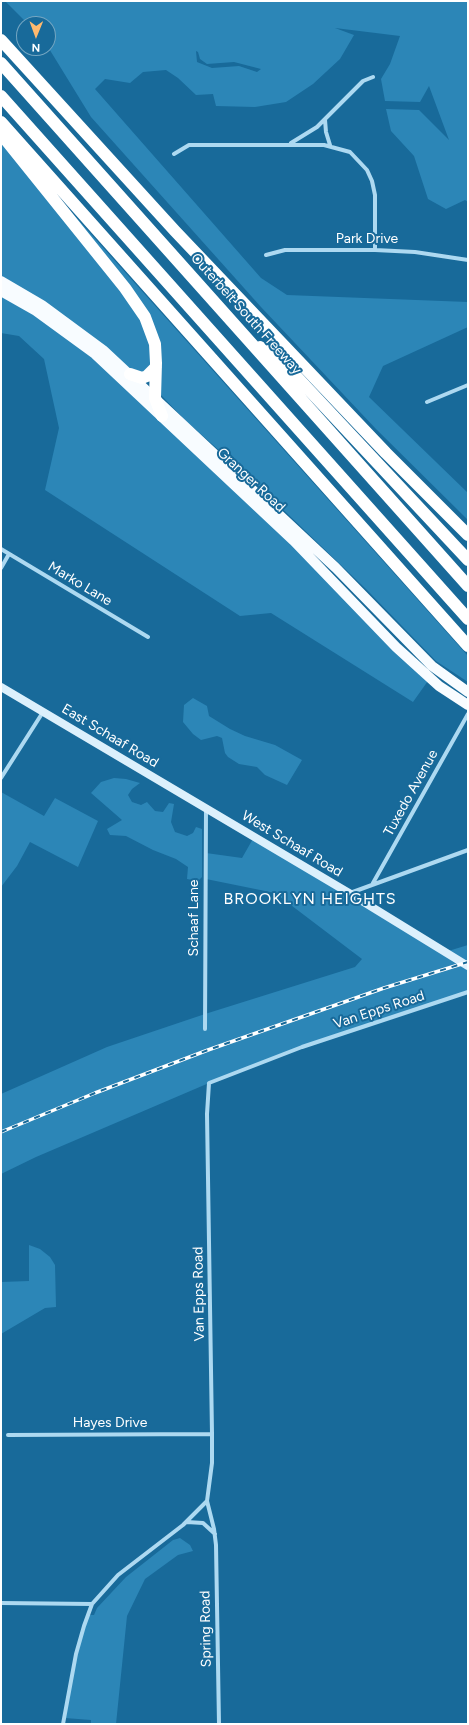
<!DOCTYPE html>
<html>
<head>
<meta charset="utf-8">
<style>
	body { margin:0 }
	#map { position:relative; width:469px; height:1725px; overflow:hidden; background:#186a9a; font-family:Figtree,sans-serif }
	canvas { display:block }
	.frame { position:absolute; inset:0; border:2px solid #fff; pointer-events:none }
	.north { position:absolute; left:16px; top:16px; width:40px; height:40px; box-sizing:border-box; background:#186a9a; border:1px solid #74a6c2; border-radius:50%; rotate:181deg; font-size:11px; font-weight:700; line-height:16px; text-align:center; color:#fff }
	.north::after { content:''; display:block; margin:auto; width:14px; height:18px; background:#ffb96e; clip-path:polygon(50% 0,100% 100%,50% 72%,0 100%) }
</style>
</head>
<body>
<div id="map">
<canvas width="469" height="1725"></canvas>
<div class="frame"></div>
<div class="north">N</div>
</div>
<script>
const ctx = document.querySelector('canvas').getContext('2d');
ctx.lineJoin = 'round';
function paint(path, color) {
  ctx.fillStyle = color;
  ctx.fill(path, 'evenodd');
}
function shape(rows) {
  const path = new Path2D();
  for (const r of rows) {
    path.moveTo(r[0], r[1]);
    for (let i = 2; i < r.length; i += 2) path.lineTo(r[i], r[i + 1]);
  }
  return path;
}
function strokePath(path, color, width, dash) {
  ctx.strokeStyle = color;
  ctx.lineWidth = width;
  ctx.lineCap = dash ? 'butt' : 'round';
  ctx.setLineDash(dash || []);
  ctx.stroke(path);
}
function drawText(font, color, halo, rows, align = 'center') {
  ctx.font = font + ' Figtree,sans-serif';
  ctx.lineWidth = 4;
  ctx.setLineDash([]);
  ctx.textBaseline = 'middle';
  ctx.strokeStyle = halo;
  ctx.fillStyle = color;
  for (const [text, x, y, turn = 0] of rows) {
    ctx.save();
    ctx.translate(x, y);
    ctx.rotate((+turn || 0) * Math.PI / 180);
    ctx.textAlign = isNaN(turn) ? turn : align;
    if (halo) ctx.strokeText(text, 0, 0);
    ctx.fillText(text, 0, 0);
    ctx.restore();
  }
}
paint(shape([
	[5,1,468,1,468,202,465,200,446,209,428,199,414,156,391,131,386,109,419,110,449,140,429,86,420,102,385,101,381,79,390,64,400,36,335,28,354,35,340,59,313,84,286,102,255,107,216,106,213,94,196,95,178,78,166,70,143,72,130,83,105,79,95,89,261,278,287,295,468,302,468,327,383,366,369,397,468,493,468,520,376,429,261,307,91,117,48,47,48,24,28,24],
	[196,51,198,52,200,59,207,64,234,62,261,69,257,72,239,66,212,68,197,62],
	[1,134,136,302,156,363,142,378,1,281],
	[74,215,468,656,468,682,436,661,367,590,247,475,186,421,160,394,160,347,74,220],
	[1,291,95,354,430,678,413,702,271,613,240,616,45,490,59,428,44,359,19,336,1,333],
	[193,698,207,706,209,716,230,729,245,736,275,745,302,760,287,785,265,775,257,767,239,764,228,757,225,753,222,738,217,736,201,740,193,734,183,722,184,705],
	[114,778,126,779,140,783,132,789,128,795,132,802,141,805,147,802,155,811,163,812,169,803,174,804,171,822,175,832,187,836,193,833,196,827,202,829,202,877,198,881,187,879,188,867,176,859,153,850,126,836,110,835,107,829,122,820,91,793,101,782],
	[1,792,44,816,55,798,98,821,78,867,30,842,17,866,1,887],
	[254,837,445,952,468,945,468,992,302,1047,209,1083,36,1157,1,1174,1,1094,107,1047,205,1014,355,967,362,959,275,893,206,879,206,853,242,858],
	[29,1245,40,1249,50,1257,55,1265,56,1307,45,1308,1,1334,1,1282,29,1281],
	[180,1538,190,1545,193,1551,178,1555,145,1579,127,1616,116,1724,91,1724,91,1720,65,1718,76,1654,88,1615,94,1615,97,1608,126,1577,173,1540]
]), '#2c86b7');
strokePath(shape([
	[325,120,326,132,330,145],
	[291,143,317,127,363,81,373,77],
	[174,154,189,145,324,145,350,152,367,170,372,181,375,195,375,250],
	[266,255,285,250,375,250,415,252,468,260],
	[427,402,468,385],
	[1,549,148,637],
	[1,568,9,554],
	[1,778,43,712],
	[373,883,468,714],
	[350,893,468,850],
	[205,1029,206,809],
	[8,1435,212,1434],
	[207,1501,214,1529,216,1545,219,1724],
	[187,1522,203,1523,215,1534],
	[1,1603,92,1604],
	[63,1724,76,1654,84,1626,92,1604,118,1575,183,1525,207,1501,212,1463,212,1434,207,1114,209,1083,302,1047,468,992]
]), '#add9f1', 4);
strokePath(shape([
	[1,687,349,893,468,966]
]), '#dcf0fc', 8);
strokePath(shape([
	[1,281,42,305,103,350,336,568,432,666,468,692],
	[1,291,36,311,95,354,294,541,396,647,439,686,468,705]
]), '#f8fcff', 10);
strokePath(shape([
	[1,40,175,231,386,453,468,535],
	[1,63,468,586],
	[1,96,468,619],
	[1,122,468,646],
	[1,134,125,288,145,317,155,344,156,363,155,398,162,416],
	[260,347,281,360,468,560],
	[130,374,142,378,147,376,156,367]
]), '#fff', 12);
const rail = shape([
	[1,1132,95,1093,208,1050,384,988,468,962]
]);
strokePath(rail, '#fff', 3.5);
strokePath(rail, '#186a9a', 2, [6]);
drawText('14px', '#fff', '#186a9a', [
	["Park Drive",367,239],
	["Outerbelt South Freeway",246,314,48],
	["Granger Road",251,480,43],
	["Marko Lane",80,584,31],
	["East Schaaf Road",110,736,31],
	["Tuxedo Avenue",411,793,-61],
	["West Schaaf Road",292,844,31],
	["Schaaf Lane",194,918,-90],
	["Van Epps Road",379,1010,-18],
	["Van Epps Road",199,1294,-91],
	["Hayes Drive",110,1423],
	["Spring Road",206,1629,-91]
]);
ctx.letterSpacing = '1px';
drawText('16px', '#fff', '#186a9a', [
	["BROOKLYN HEIGHTS",310,899]
]);
ctx.letterSpacing = '0px';
</script>
</body>
</html>
